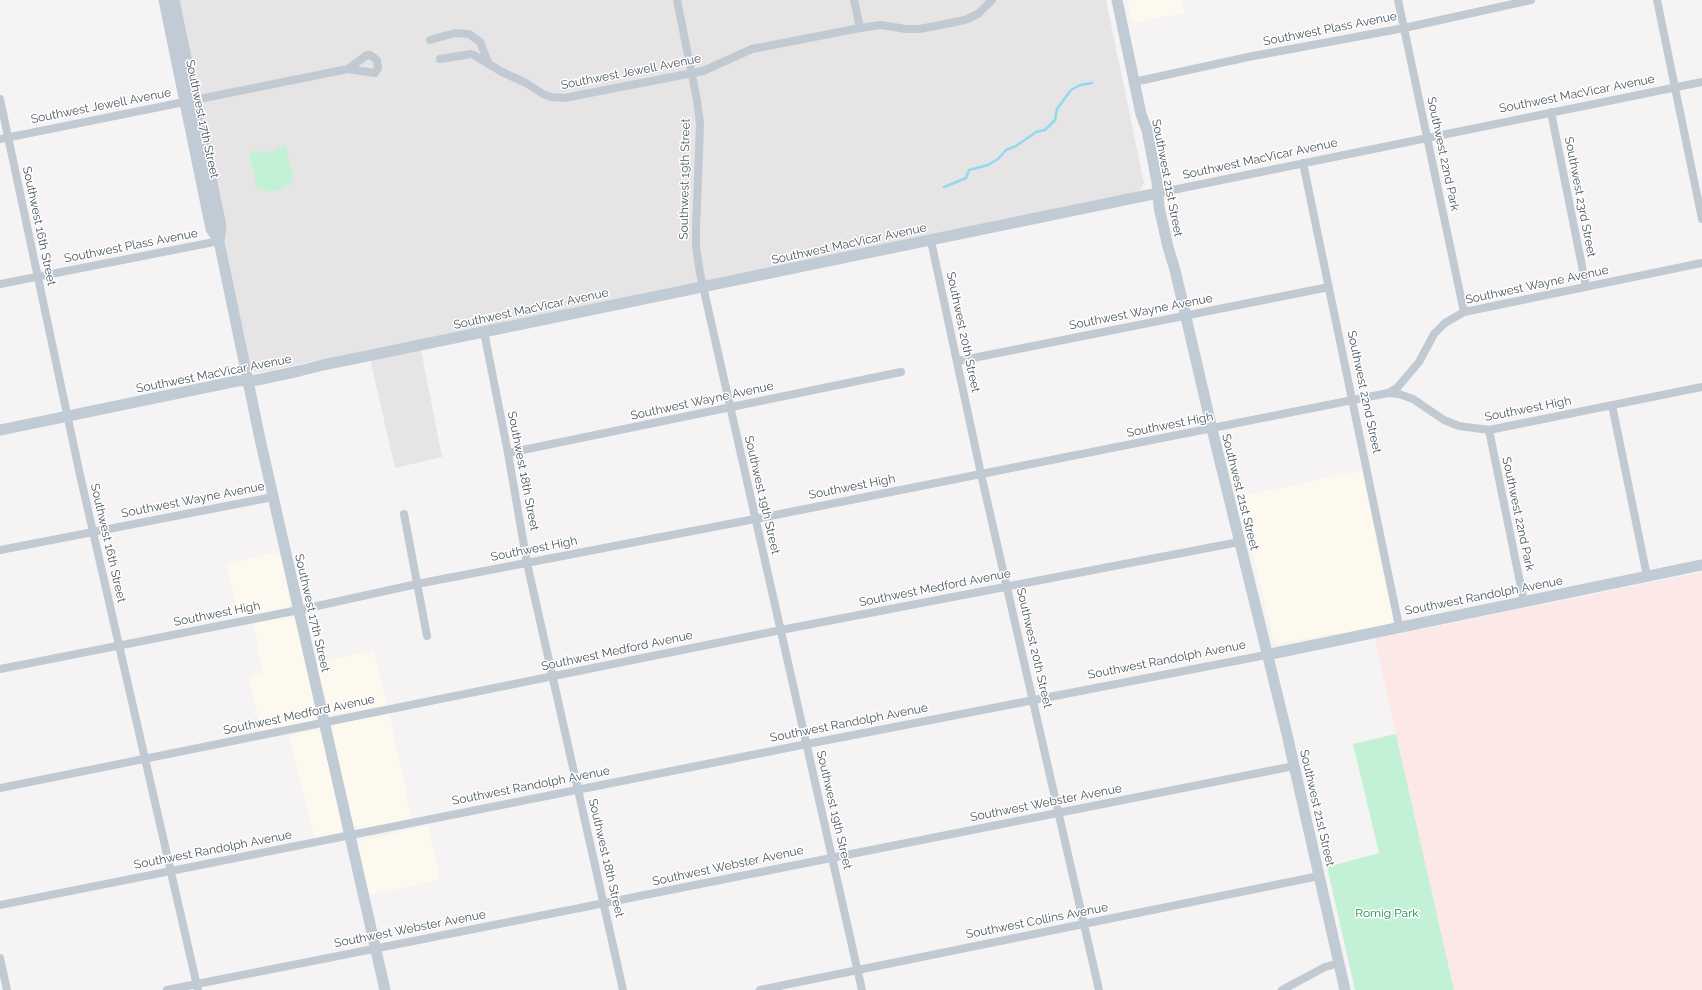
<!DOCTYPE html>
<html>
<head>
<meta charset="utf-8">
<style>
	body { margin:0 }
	canvas { display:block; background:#f5f3f3 }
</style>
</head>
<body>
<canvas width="1702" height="990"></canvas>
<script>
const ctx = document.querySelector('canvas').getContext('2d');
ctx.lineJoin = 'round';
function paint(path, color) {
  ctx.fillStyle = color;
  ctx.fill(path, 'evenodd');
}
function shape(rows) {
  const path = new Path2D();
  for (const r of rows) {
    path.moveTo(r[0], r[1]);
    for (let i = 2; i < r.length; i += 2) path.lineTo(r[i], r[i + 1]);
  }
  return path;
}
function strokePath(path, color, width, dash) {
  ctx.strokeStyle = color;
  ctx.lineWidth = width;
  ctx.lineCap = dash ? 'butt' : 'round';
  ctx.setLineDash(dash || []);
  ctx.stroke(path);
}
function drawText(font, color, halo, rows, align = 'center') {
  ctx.font = font + ' Raleway,sans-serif';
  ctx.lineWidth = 3;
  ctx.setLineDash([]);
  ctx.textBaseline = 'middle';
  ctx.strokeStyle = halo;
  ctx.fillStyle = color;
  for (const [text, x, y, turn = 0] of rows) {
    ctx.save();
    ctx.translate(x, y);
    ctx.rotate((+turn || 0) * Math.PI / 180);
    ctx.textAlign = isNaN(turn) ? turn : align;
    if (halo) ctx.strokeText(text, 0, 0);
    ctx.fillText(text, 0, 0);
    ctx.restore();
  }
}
paint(shape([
	[1128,0,1182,0,1184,13,1132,23],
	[1362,470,1393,619,1391,623,1389,626,1346,633,1329,634,1279,644,1273,638,1239,497],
	[280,552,290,601,289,605,287,608,238,617,226,563],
	[287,616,295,619,317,715,313,721,261,732,249,676,263,672,253,623],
	[374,650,387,705,330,715,316,663],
	[389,713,412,820,360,830,354,826,352,822,331,731,334,725,339,723],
	[314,730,322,734,342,826,339,833,314,838,289,735],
	[428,826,440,880,369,895,357,844,359,841]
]), '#fdf9ef');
paint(shape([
	[177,0,1106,0,1144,183,1141,189,1137,192,419,340,442,457,395,468,368,350,262,372,255,372,250,366]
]), '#e6e4e5');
paint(shape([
	[1702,572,1702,990,1454,990,1375,639]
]), '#fce8e6');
paint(shape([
	[286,145,294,181,277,191,267,191,257,189,249,153,258,151,269,153,279,147],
	[1396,734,1454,990,1355,990,1327,867,1379,853,1353,744]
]), '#c3f1d5');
strokePath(shape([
	[944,187,966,178,969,170,988,165,998,159,1006,150,1016,146,1036,132,1045,130,1055,120,1057,109,1071,90,1080,85,1092,83]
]), '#90daee', 2.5);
strokePath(shape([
	[677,0,697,100,700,124,696,229,696,247,700,273,862,990],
	[854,0,860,28],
	[1398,0,1464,312],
	[1657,0,1702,219],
	[430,40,455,33,469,34,480,42,488,62],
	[440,59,471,54,474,55,502,72,526,83,543,94,551,97,564,98,703,71,752,49,860,28,881,25,906,29,920,29,965,20,978,14,992,0],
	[1134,82,1248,57,1404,28,1531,0],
	[0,99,80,475,198,990],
	[1551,112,1586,286],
	[0,139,348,69,375,73,378,68,377,60,370,55,367,55,348,69],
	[1303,163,1399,626],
	[1158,193,1702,82],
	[931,241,981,474,1099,990],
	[0,284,219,241],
	[484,332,508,453,527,563,623,990],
	[958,361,1329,287],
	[1388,393,1397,388,1419,362,1434,334,1445,323,1464,312,1702,263],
	[1612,405,1647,576],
	[1489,430,1524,602],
	[508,453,901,372],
	[404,514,427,636],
	[0,550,273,497],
	[0,669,299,610,417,584,755,519,1388,393,1399,394,1413,399,1444,420,1459,426,1489,430,1702,387],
	[0,788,781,630,1239,542],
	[0,905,807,744,1266,655],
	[0,958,7,990],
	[167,990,1294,766],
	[760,990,1319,876],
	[1282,990,1325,967,1339,963]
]), '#c1cad2', 8);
strokePath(shape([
	[164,0,211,229,219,241],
	[174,0,221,226,219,241,260,439,385,990],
	[1117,0,1141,114,1147,130,1157,182,1159,207,1168,247,1175,270,1212,429,1286,730,1345,990],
	[0,430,237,381,257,380,299,371,323,365,1158,193],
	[1266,655,1702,565]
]), '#c1cbd6', 11);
drawText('12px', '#4a5661', '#fff', [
	["Southwest Plass Avenue",1330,29,-11],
	["Southwest Jewell Avenue",631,72,-11],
	["Southwest MacVicar Avenue",1577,94,-11],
	["Southwest Jewell Avenue",101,106,-11],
	["Southwest 17th Street",202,119,78],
	["Southwest 22nd Park",1443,154,78],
	["Southwest MacVicar Avenue",1260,159,-12],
	["Southwest 21st Street",1167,178,79],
	["Southwest 19th Street",685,179,-89],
	["Southwest 23rd Street",1580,197,79],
	["Southwest 16th Street",39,226,78],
	["Southwest MacVicar Avenue",849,244,-12],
	["Southwest Plass Avenue",131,246,-11],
	["Southwest Wayne Avenue",1537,285,-12],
	["Southwest MacVicar Avenue",531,309,-12],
	["Southwest Wayne Avenue",1141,312,-11],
	["Southwest 20th Street",963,332,78],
	["Southwest MacVicar Avenue",214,374,-11],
	["Southwest 22nd Street",1364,392,78],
	["Southwest Wayne Avenue",702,401,-12],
	["Southwest High",1528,409,-11],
	["Southwest High",1170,425,-11],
	["Southwest 18th Street",523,471,79],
	["Southwest High",852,487,-11],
	["Southwest 21st Street",1240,492,76],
	["Southwest 19th Street",762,495,77],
	["Southwest Wayne Avenue",193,500,-11],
	["Southwest 22nd Park",1518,514,78],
	["Southwest 16th Street",108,543,77],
	["Southwest High",534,549,-11],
	["Southwest Medford Avenue",935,588,-11],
	["Southwest Randolph Avenue",1484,596,-11],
	["Southwest 17th Street",312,613,77],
	["Southwest High",217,614,-11],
	["Southwest 20th Street",1034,648,77],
	["Southwest Medford Avenue",617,651,-12],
	["Southwest Randolph Avenue",1167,660,-11],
	["Southwest Medford Avenue",299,715,-12],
	["Southwest Randolph Avenue",849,723,-11],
	["Southwest Randolph Avenue",531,786,-11],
	["Southwest Webster Avenue",1046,803,-11],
	["Southwest 21st Street",1317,808,77],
	["Southwest 19th Street",834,810,77],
	["Southwest Randolph Avenue",213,850,-11],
	["Southwest 18th Street",606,858,77],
	["Southwest Webster Avenue",728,866,-12],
	["Southwest Collins Avenue",1037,921,-11],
	["Southwest Webster Avenue",410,929,-11]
]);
drawText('12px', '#17864f', '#fff', [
	["Romig Park",1387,913]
]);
</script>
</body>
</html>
